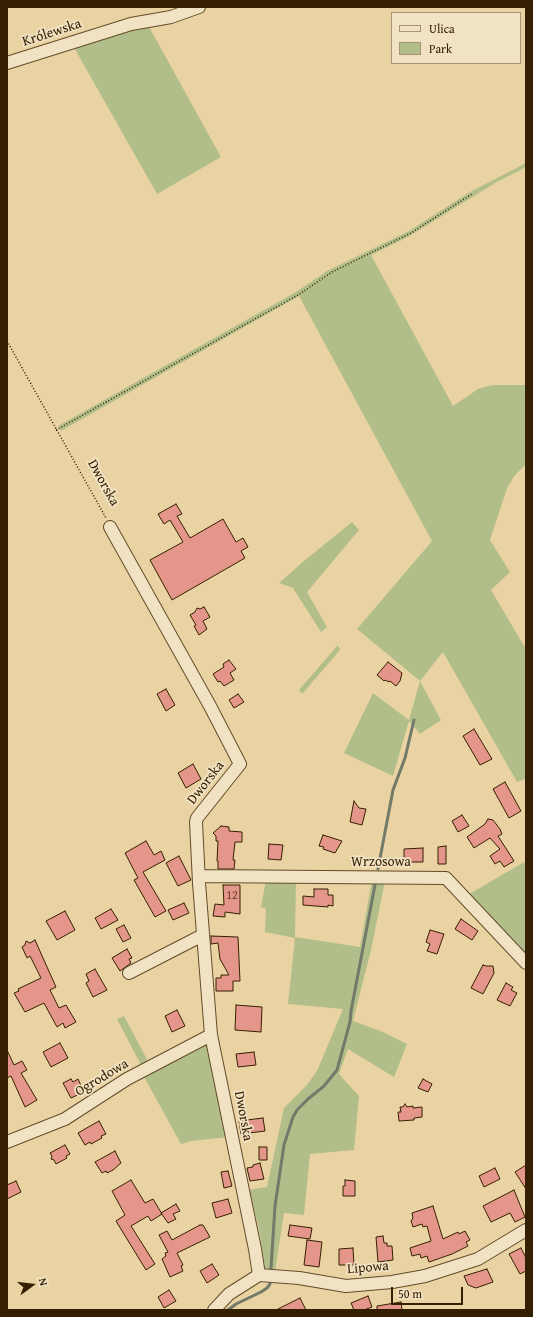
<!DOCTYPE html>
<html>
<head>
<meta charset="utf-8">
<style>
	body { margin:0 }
	#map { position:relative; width:533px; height:1317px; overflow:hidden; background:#ead3a3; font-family:"Gentium Book Plus",serif }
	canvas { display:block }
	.frame { position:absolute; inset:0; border:8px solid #341f00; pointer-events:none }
	.legend { position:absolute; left:391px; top:12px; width:130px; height:52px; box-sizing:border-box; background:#f1e2c3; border:1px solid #a59475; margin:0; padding:5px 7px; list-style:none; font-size:12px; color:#341f00 }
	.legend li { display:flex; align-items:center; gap:8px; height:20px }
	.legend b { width:20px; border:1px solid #a59475 }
	.north { position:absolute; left:12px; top:1265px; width:40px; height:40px; -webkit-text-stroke:3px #f1e2c3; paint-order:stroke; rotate:75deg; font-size:11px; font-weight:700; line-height:16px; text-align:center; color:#341f00 }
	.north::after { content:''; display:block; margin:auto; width:14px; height:18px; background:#341f00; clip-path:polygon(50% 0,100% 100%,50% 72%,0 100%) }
	.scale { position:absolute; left:391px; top:1287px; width:72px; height:18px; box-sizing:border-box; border:2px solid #341f00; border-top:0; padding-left:5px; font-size:12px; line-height:14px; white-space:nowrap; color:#341f00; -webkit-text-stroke:3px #f1e2c3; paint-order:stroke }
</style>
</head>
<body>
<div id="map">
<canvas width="533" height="1317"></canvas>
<div class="frame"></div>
<ul class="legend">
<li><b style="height:5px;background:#f1e2c3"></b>Ulica</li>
<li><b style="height:11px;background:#b2be89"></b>Park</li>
</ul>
<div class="north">N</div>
<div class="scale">50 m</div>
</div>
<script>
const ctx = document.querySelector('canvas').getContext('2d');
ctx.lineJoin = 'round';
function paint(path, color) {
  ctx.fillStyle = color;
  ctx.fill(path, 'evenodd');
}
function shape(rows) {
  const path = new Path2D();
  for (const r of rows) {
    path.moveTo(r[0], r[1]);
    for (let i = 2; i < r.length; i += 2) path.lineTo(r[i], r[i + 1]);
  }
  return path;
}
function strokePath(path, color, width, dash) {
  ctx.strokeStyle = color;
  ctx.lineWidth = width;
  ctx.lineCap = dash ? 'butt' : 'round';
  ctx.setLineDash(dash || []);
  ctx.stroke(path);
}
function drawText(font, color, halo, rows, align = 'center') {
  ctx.font = font + ' "Gentium Book Plus",serif';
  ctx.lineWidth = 3.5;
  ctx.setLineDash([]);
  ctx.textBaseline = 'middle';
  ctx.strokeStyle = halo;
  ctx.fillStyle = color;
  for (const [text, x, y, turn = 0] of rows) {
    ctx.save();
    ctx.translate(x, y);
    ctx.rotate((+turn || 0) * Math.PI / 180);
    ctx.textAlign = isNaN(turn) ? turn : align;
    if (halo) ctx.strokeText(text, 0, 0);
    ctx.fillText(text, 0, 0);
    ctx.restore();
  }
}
paint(shape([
	[148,25,221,157,157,194,72,44],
	[526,163,526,167,495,183,408,237,371,255,453,406,478,389,493,385,526,385,526,464,515,475,507,488,490,540,510,572,491,590,526,649,526,779,517,782,443,652,420,681,441,720,420,734,409,721,393,776,344,753,373,693,409,720,420,681,357,629,432,541,299,296,61,431,58,426,296,292,327,271,409,231,470,192],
	[352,522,359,530,307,592,327,627,321,632,293,588,279,583,304,561],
	[338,645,340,650,302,694,299,690],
	[524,862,526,865,526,961,466,896],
	[296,879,295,937,360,947,372,880,385,881,371,950,353,1021,383,1032,407,1044,394,1077,348,1049,339,1074,359,1096,354,1150,310,1154,304,1215,284,1213,275,1271,265,1268,259,1229,249,1190,267,1187,284,1108,306,1086,317,1071,343,1009,288,1004,295,938,265,932,266,909,261,907,266,880],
	[124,1016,149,1063,142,1067,117,1019],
	[209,1041,229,1137,191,1141,181,1144,143,1075]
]), '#b2be89');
strokePath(shape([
	[378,869,393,790,405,758,414,720],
	[271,1268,275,1206,284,1145,293,1117,297,1110,308,1099,324,1086,337,1070,350,1022,351,1011,375,885],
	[228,1310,236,1304,261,1292,267,1288,270,1284]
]), '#727a6a', 3);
const building = shape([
	[176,504,182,514,177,516,190,538,223,519,236,542,243,538,248,547,241,551,245,558,172,600,150,560,183,542,170,520,164,524,158,514,176,504],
	[204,607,210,617,203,621,207,629,199,635,194,626,196,625,190,615,195,612,197,608,200,609,204,607],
	[229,660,236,669,230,673,234,680,224,686,220,681,218,682,213,674,224,667,223,664,229,660],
	[388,662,402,673,400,681,396,686,390,681,389,682,385,680,384,681,377,675,388,662],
	[166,689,175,705,166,711,157,694,166,689],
	[238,694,244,702,234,708,229,700,238,694],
	[474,729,492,759,480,765,463,736,474,729],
	[193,764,201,779,186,788,178,773,193,764],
	[505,782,521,811,509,818,493,789,505,782],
	[354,801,359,808,366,809,362,825,350,822,354,801],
	[462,815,469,826,458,832,452,821,462,815],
	[488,819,493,820,500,829,502,834,498,836,514,861,504,867,500,861,495,864,490,856,500,849,490,838,474,848,467,837,485,824,488,819],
	[221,826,229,827,229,831,242,832,242,842,235,842,233,860,235,860,234,869,218,869,218,861,217,861,218,841,216,841,216,836,213,833,221,826],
	[323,835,342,841,335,853,323,849,324,847,319,846,323,835],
	[146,841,154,855,161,851,165,860,143,872,166,911,155,917,134,880,138,878,125,853,146,841],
	[269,844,283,845,281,860,268,859,269,844],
	[446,846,446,864,438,864,438,847,446,846],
	[423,848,423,862,404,862,404,849,423,848],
	[179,856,191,880,178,886,166,863,179,856],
	[223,885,240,885,240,914,225,912,225,917,213,916,215,904,224,905,223,885],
	[314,889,328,889,328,895,333,895,333,906,328,905,328,907,303,905,303,896,314,897,314,889],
	[184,903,189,913,173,920,168,910,184,903],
	[111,909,118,920,101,929,95,918,111,909],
	[65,911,75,930,57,940,46,921,65,911],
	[461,919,478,931,472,940,455,929,461,919],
	[124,925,131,938,123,942,116,929,124,925],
	[430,930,444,934,437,954,427,951,430,944,426,942,430,930],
	[211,936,238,937,240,981,233,981,233,991,216,991,216,978,221,978,221,975,229,975,220,959,218,943,211,944,211,936],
	[35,940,56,987,50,990,59,1008,66,1005,76,1022,65,1028,63,1023,57,1027,44,1003,25,1012,14,993,19,991,18,989,41,978,30,956,27,958,22,947,25,945,26,941,30,943,35,940],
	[127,949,132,958,129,959,131,963,120,971,112,958,127,949],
	[483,965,486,966,493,966,494,973,483,994,471,988,483,965],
	[95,969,107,990,93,997,86,983,89,981,86,974,95,969],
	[506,983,513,987,511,990,517,993,510,1006,497,1000,506,983],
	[236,1005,262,1007,261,1032,235,1030,236,1005],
	[177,1010,185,1026,172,1032,165,1016,177,1010],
	[60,1043,68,1058,51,1067,43,1052,60,1043],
	[7,1050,14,1065,22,1061,27,1070,21,1073,37,1100,25,1107,11,1076,7,1078,7,1050],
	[254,1052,256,1065,238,1067,236,1054,254,1052],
	[71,1079,73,1082,78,1079,84,1092,71,1098,63,1083,71,1079],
	[423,1079,432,1084,428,1092,418,1088,423,1079],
	[405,1104,407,1107,413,1106,413,1108,422,1107,422,1117,414,1118,414,1120,399,1121,398,1112,401,1112,400,1107,403,1107,405,1104],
	[263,1118,265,1131,241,1134,239,1121,263,1118],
	[99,1121,106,1134,101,1136,102,1138,91,1144,90,1142,85,1145,78,1133,99,1121],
	[65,1145,70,1154,66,1156,67,1158,56,1164,54,1160,51,1159,52,1156,50,1153,65,1145],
	[259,1147,267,1147,267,1160,259,1160,259,1147],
	[115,1151,121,1163,113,1170,107,1173,106,1171,102,1173,95,1162,115,1151],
	[260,1163,264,1179,250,1181,247,1168,253,1167,253,1165,260,1163],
	[526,1165,526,1189,515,1172,526,1165],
	[495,1168,500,1179,484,1187,479,1176,495,1168],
	[228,1171,232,1186,224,1188,221,1172,228,1171],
	[131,1180,145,1203,153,1199,162,1214,151,1221,148,1216,131,1226,155,1264,146,1270,116,1221,125,1215,112,1191,131,1180],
	[345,1180,355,1181,355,1196,343,1196,343,1186,345,1186,345,1180],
	[16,1181,21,1192,7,1199,7,1185,16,1181],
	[514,1190,525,1217,515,1222,510,1213,491,1222,483,1206,514,1190],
	[228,1199,232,1213,216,1218,212,1203,228,1199],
	[176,1204,180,1211,173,1214,176,1219,168,1223,161,1213,176,1204],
	[433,1206,443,1239,458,1232,459,1234,465,1231,470,1240,466,1242,468,1246,452,1254,429,1262,427,1256,421,1258,420,1254,412,1256,410,1248,431,1241,427,1226,423,1227,422,1224,413,1227,411,1221,413,1218,412,1213,433,1206],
	[200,1225,203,1225,210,1237,177,1253,183,1265,181,1266,183,1271,170,1277,162,1259,166,1256,165,1253,168,1252,159,1235,167,1231,172,1240,200,1225],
	[290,1225,312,1228,310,1239,288,1236,290,1225],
	[383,1236,384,1243,387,1243,387,1246,392,1246,393,1260,378,1262,376,1237,383,1236],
	[307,1240,322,1242,319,1267,304,1265,307,1240],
	[353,1248,354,1265,339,1265,339,1249,353,1248],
	[521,1248,526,1258,526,1271,520,1274,509,1254,521,1248],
	[212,1264,219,1275,207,1283,200,1271,212,1264],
	[487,1269,493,1282,476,1288,468,1285,464,1276,487,1269],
	[169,1290,176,1301,164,1308,158,1297,169,1290],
	[368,1296,372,1307,364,1310,354,1310,351,1303,368,1296],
	[300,1298,306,1310,276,1310,300,1298],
	[401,1302,402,1310,377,1310,377,1306,401,1302]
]);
paint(building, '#e5968a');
strokePath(building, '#341f00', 1);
const minor = shape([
	[7,63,131,24,171,17,199,7],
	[110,527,210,706,240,764,197,818,196,822,199,883,211,1035,255,1249,259,1275],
	[199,876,446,878,526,963],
	[129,973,203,935],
	[7,1142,65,1119,127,1079,211,1035],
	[214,1310,229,1294,259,1275,299,1278,346,1286,392,1282,425,1276,478,1259,526,1230]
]);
strokePath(minor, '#624c29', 14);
strokePath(shape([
	[7,341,106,518],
	[56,430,298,295,332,272,411,233,472,194]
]), '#341f00', 1.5, [1, 2]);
strokePath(minor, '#f1e2c3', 12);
drawText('12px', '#603d22', null, [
	["12",232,896]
]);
drawText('14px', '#341f00', '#f1e2c3', [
	["Królewska",52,33,-18],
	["Dworska",103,483,61],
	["Dworska",206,783,-52],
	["Wrzosowa",381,862],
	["Ogrodowa",102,1078,-31],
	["Dworska",243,1116,79],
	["Lipowa",368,1268,-5]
]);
</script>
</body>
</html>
